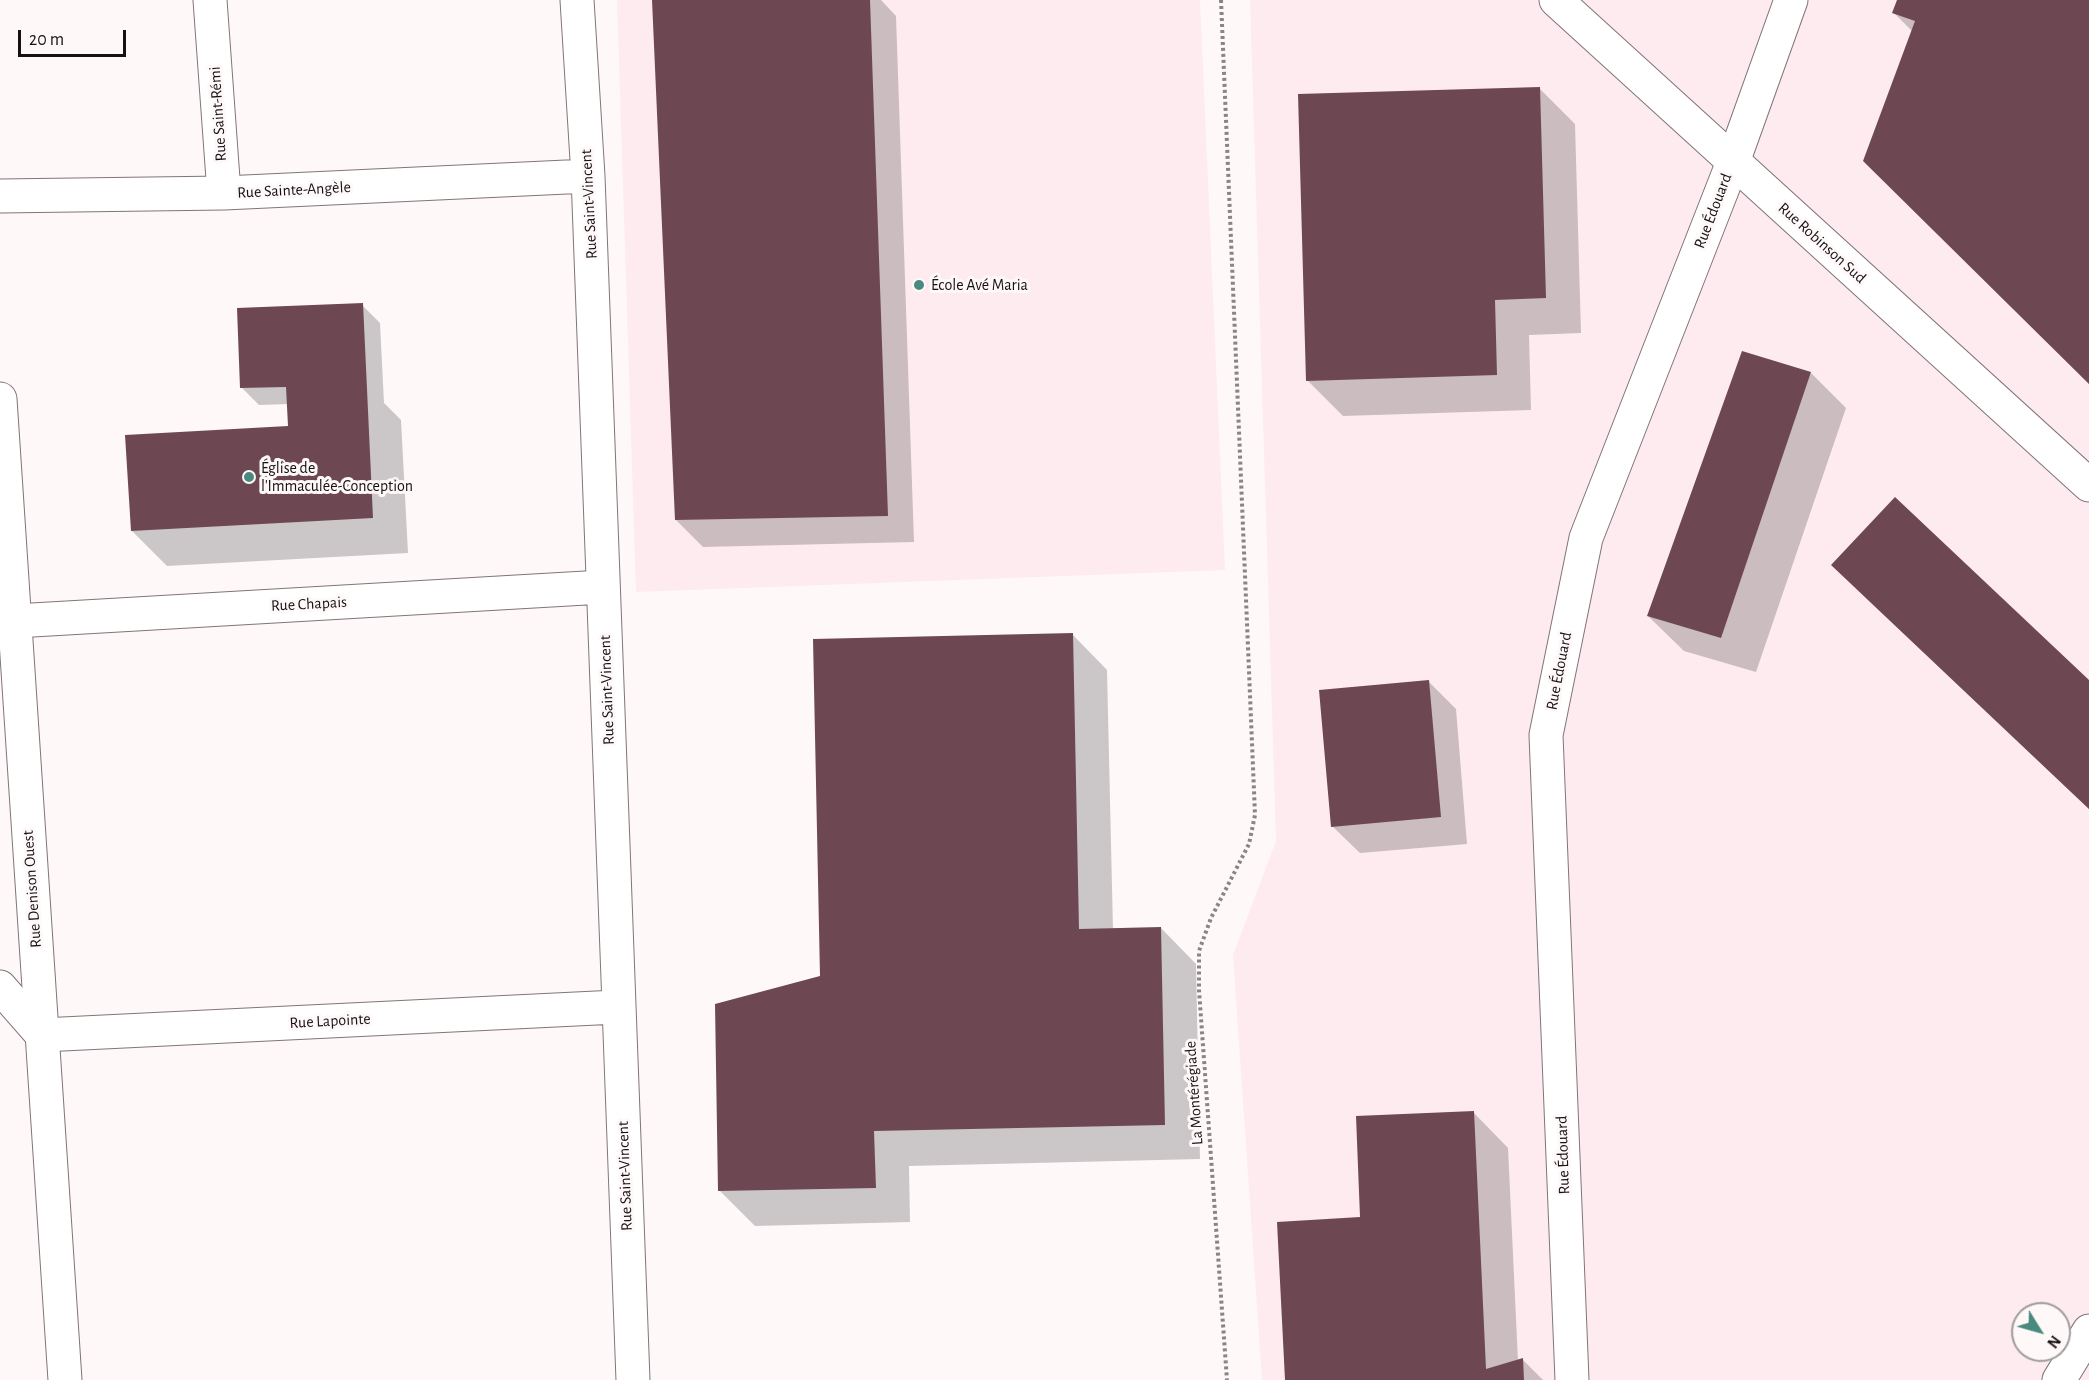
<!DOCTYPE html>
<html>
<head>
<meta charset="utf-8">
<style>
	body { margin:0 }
	#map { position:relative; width:2089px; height:1380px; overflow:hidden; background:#fef8f9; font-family:"Alegreya Sans",sans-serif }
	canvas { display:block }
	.north { position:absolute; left:2011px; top:1302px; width:60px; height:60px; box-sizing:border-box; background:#fef8f9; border:2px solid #a19c9d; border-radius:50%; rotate:127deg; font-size:16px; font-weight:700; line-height:24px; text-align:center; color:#161213 }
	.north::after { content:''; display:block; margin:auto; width:21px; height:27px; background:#488b7e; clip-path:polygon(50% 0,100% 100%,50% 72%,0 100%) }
	.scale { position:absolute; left:18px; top:30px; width:108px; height:27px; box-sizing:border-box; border:3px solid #161213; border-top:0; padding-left:8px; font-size:18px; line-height:21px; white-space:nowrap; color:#161213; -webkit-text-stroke:4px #fef8f9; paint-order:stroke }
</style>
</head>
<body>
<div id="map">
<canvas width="2089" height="1380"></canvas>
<div class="north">N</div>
<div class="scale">20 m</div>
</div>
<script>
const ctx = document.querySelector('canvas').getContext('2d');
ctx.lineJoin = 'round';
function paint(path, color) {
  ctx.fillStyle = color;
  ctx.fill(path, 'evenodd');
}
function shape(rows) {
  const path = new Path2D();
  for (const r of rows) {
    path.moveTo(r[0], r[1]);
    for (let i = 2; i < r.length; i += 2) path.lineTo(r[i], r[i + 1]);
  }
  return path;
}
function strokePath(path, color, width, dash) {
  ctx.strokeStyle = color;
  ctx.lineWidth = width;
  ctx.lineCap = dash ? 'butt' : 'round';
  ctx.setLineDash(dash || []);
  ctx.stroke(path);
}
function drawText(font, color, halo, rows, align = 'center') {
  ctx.font = font + ' "Alegreya Sans",sans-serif';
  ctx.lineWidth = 6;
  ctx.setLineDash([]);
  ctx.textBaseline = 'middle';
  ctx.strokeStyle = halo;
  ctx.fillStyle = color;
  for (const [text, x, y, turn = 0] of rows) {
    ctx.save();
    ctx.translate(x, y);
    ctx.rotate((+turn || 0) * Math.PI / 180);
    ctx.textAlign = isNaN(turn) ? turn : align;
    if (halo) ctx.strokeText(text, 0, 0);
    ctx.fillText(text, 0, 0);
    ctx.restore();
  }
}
paint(shape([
	[617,0,1200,0,1225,570,636,592],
	[1250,0,2089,0,2089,1380,1262,1380,1233,955,1276,841],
	[2023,1314,2059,1314,2059,1350,2023,1350]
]), '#feebf0');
paint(shape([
	[654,0,881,0,896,16,914,542,703,547,676,520],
	[1898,0,2089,0,2089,382,1913,32,1894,13],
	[1540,89,1575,124,1581,333,1529,335,1531,410,1343,416,1308,381],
	[362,305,380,323,384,403,401,420,408,553,167,566,132,531,290,428,289,404,259,405,241,387],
	[1811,373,1846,408,1756,672,1684,651,1648,616],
	[1833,565,2089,682,2089,809,1868,600],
	[1072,634,1107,670,1113,930,1161,928,1196,964,1200,1159,909,1166,910,1222,755,1226,720,1191,821,977],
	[1429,682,1456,709,1467,844,1360,853,1332,826],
	[1473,1112,1508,1148,1518,1361,1523,1360,1543,1380,1286,1380,1362,1219]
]), '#0003');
paint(shape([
	[652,0,870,0,888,516,675,520],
	[1897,0,2089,0,2089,384,1863,161,1915,21,1892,13],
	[1540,87,1546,298,1495,300,1497,375,1306,381,1298,94],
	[363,303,373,518,131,531,125,435,288,426,286,387,240,388,237,308],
	[1742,351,1811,372,1721,638,1647,616],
	[1895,497,2089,680,2089,809,1831,565],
	[1073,633,1079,929,1161,927,1165,1125,874,1131,876,1188,718,1191,715,1004,820,976,813,639],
	[1429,680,1441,817,1331,827,1319,690],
	[1474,1111,1486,1369,1523,1358,1524,1380,1285,1380,1277,1222,1360,1217,1356,1116]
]), '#6d4853');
const minor = shape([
	[210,0,224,193],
	[577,0,588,176,633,1380],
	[0,196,224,193,588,176],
	[15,621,603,587],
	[0,987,42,1035,617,1007],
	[1572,1380,1546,735,1586,538,1733,162,1791,0],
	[2059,1380,2089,1331]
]);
const tertiary = shape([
	[1556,0,2089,485],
	[0,399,65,1380]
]);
strokePath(minor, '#817578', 35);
strokePath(tertiary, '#817578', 35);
strokePath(shape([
	[1221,0,1255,815,1249,844,1211,918,1199,951,1199,990,1227,1380]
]), '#898485', 4, [3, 3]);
strokePath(minor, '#fff', 33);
strokePath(tertiary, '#fff', 33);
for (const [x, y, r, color] of [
	[919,285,6,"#488b7e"],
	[249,477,6,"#488b7e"]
]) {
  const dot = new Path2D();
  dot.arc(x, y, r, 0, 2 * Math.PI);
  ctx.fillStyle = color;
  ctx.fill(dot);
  strokePath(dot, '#fef8f9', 2);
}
drawText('16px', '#161213', '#fef8f9', [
	["Rue Saint-Rémi",218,114,-94],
	["Rue Sainte-Angèle",294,190,-3],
	["Rue Saint-Vincent",589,204,-93],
	["Rue Édouard",1713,211,-69],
	["Rue Robinson Sud",1822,243,42],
	["Rue Chapais",309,604,-3],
	["Rue Édouard",1559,671,-79],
	["Rue Saint-Vincent",607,690,-92],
	["Rue Denison Ouest",32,889,-94],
	["Rue Lapointe",330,1021,-3],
	["La Montérégiade",1194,1093,-94],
	["Rue Édouard",1563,1155,-92],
	["Rue Saint-Vincent",625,1176,-92]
]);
drawText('16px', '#161213', '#fef8f9', [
	["École Avé Maria",931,285],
	["Église de",261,468],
	["l'Immaculée-Conception",261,486]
], 'left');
</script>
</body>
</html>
